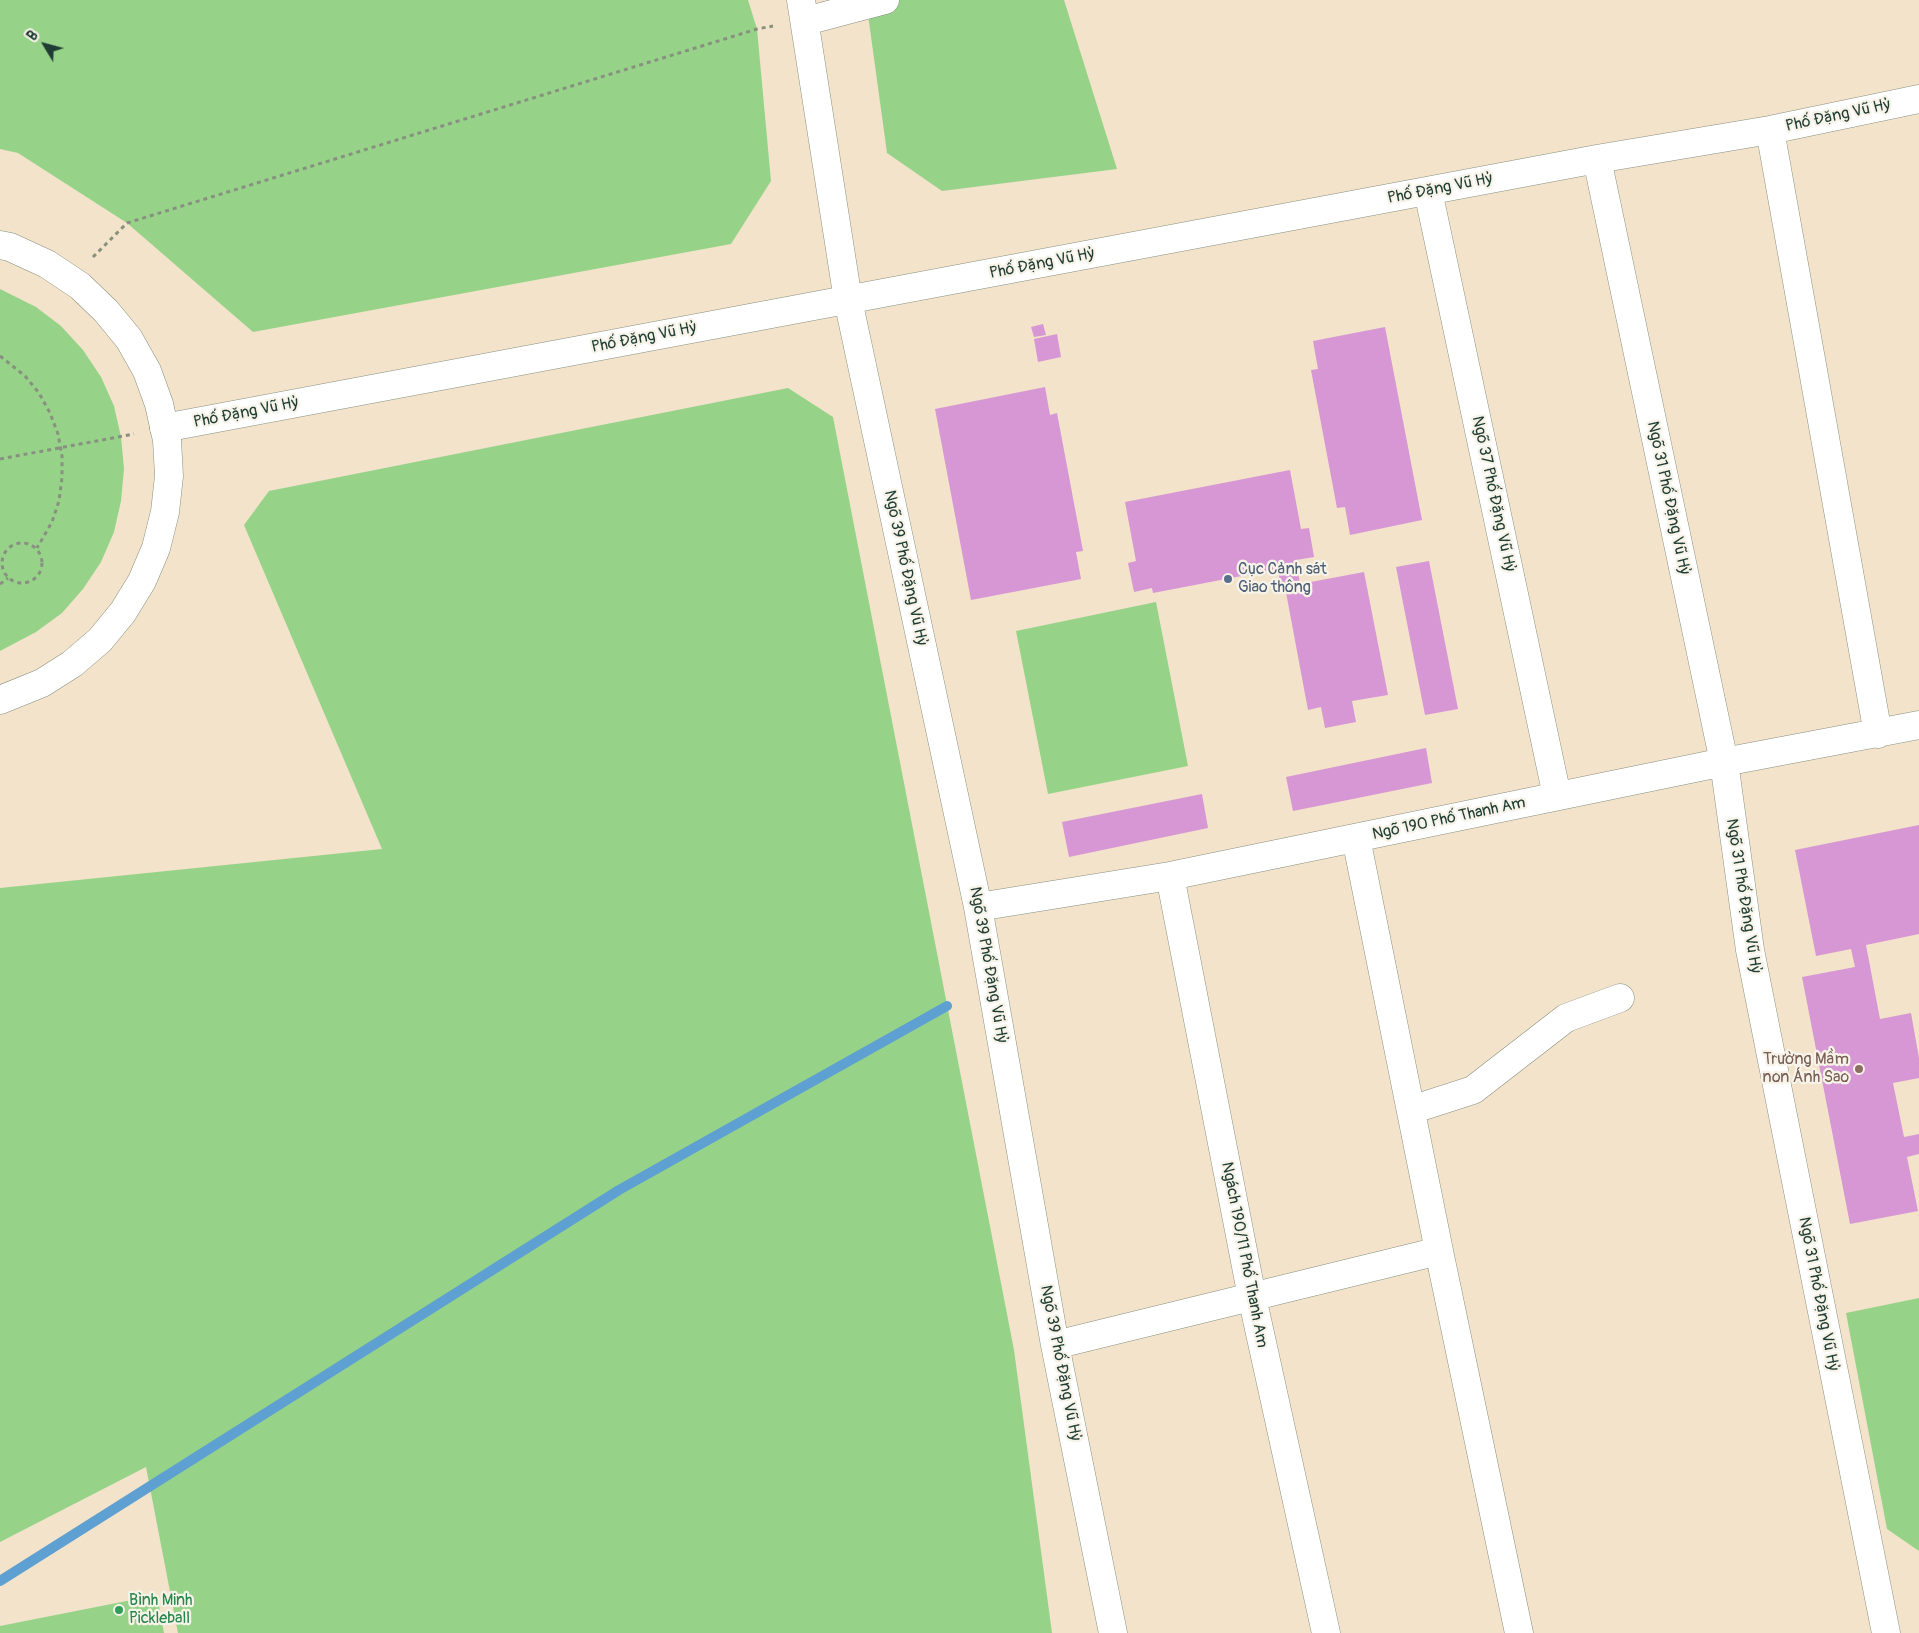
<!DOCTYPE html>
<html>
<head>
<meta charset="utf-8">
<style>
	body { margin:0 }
	#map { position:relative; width:1919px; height:1633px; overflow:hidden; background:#f2e3ca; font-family:Pangolin,sans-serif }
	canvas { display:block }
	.north { position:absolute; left:20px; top:20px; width:50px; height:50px; -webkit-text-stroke:4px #f7f3e8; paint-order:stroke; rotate:307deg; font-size:14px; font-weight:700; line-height:20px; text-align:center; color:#1f3d34 }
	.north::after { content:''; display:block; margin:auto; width:18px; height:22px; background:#1f3d34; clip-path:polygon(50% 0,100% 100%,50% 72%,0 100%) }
</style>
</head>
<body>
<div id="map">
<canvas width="1919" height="1633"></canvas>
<div class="north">B</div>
</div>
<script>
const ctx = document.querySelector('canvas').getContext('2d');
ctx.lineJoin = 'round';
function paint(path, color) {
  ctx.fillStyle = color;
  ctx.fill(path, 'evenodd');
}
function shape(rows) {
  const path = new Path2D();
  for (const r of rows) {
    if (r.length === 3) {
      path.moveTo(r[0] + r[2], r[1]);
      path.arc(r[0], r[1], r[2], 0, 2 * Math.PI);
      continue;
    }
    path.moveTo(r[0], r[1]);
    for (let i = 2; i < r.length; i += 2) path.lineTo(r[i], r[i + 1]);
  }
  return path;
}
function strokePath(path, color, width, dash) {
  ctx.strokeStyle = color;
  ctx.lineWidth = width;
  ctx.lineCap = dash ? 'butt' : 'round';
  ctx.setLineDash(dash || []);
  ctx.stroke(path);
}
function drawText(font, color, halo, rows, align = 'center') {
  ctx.font = font + ' Pangolin,sans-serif';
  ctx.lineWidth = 4.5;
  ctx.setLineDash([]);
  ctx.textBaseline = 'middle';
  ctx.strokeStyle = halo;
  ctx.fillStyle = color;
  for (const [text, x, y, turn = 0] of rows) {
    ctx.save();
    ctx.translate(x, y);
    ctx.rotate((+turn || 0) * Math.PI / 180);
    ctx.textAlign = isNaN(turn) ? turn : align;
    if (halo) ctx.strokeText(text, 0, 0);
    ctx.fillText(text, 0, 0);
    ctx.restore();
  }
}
paint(shape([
	[0,0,748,0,757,29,771,181,731,244,253,332,127,223,18,153,0,149],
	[866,0,1064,0,1117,169,942,191,887,153],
	[0,289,36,307,61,326,83,350,101,377,114,406,121,437,124,469,121,501,114,532,101,562,83,589,62,613,36,632,0,651],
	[788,388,833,417,1014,1350,1052,1633,178,1633,146,1467,0,1542,0,888,382,849,244,525,269,491],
	[1156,602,1188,766,1048,794,1016,631],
	[1919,1298,1919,1551,1887,1529,1846,1313],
	[157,1595,164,1633,0,1633,0,1626]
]), '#96d389');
strokePath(shape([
	[0,1581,619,1190,947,1006]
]), '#5da0d1', 10);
paint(shape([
	[1043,324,1046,335,1034,337,1031,327],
	[1385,327,1422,520,1350,535,1345,507,1337,508,1311,370,1318,369,1313,341],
	[1057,334,1061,357,1038,362,1034,339],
	[1045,387,1050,415,1057,413,1083,551,1076,552,1081,579,971,600,935,409],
	[1290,470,1301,529,1309,528,1314,557,1296,560,1300,584,1364,572,1388,695,1352,701,1356,722,1325,728,1321,707,1308,710,1285,587,1281,588,1278,569,1153,593,1152,588,1134,592,1128,563,1136,561,1125,502],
	[1429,561,1458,709,1425,715,1396,567],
	[1426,748,1432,783,1293,811,1286,777],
	[1202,794,1208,828,1069,857,1062,822],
	[1919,825,1919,934,1866,945,1880,1019,1911,1013,1919,1058,1919,1078,1893,1083,1904,1137,1919,1134,1919,1154,1907,1157,1918,1211,1850,1224,1802,977,1855,967,1851,949,1816,956,1795,850]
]), '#d697d4');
const minor = shape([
	[801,0,848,300,978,907,1055,1345,1113,1633],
	[806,21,885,0],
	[1770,130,1878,734],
	[1597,159,1724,762,1750,950,1886,1633],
	[1428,191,1557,796],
	[164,428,1597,159,1770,130,1919,99],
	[1356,838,1439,1251,1519,1633],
	[1170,876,1252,1297,1326,1633],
	[978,907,1170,876,1724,762,1919,725],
	[1411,1110,1473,1090,1566,1018,1620,998],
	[1055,1345,1439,1251]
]);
const major = shape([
	[0,245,10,247,47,264,80,286,106,311,129,339,147,371,159,404,167,440,169,476,165,512,156,548,142,581,123,612,100,640,72,664,42,683,0,700]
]);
strokePath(minor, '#88907f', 29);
strokePath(major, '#88907f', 29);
strokePath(shape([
	[93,257,127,223,757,29,773,26],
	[0,356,25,376,39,393,50,413,58,434,62,456,62,478,59,501,52,522,37,548],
	[0,459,134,434],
	[22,563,20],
	[0,584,8,578]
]), '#88907f', 3, [4, 4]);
strokePath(minor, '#fff', 28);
strokePath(major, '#fff', 28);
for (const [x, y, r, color] of [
	[1228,579,5,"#5c6f8a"],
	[1859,1069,5,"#8d6e63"],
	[119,1610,5,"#2e9e5b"]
]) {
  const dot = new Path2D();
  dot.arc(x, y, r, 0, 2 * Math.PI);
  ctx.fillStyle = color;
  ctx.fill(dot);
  strokePath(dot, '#f7f3e8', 2);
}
drawText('16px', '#1f3d34', '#f7f3e8', [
	["Phố Đặng Vũ Hỷ",1838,116,-12],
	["Phố Đặng Vũ Hỷ",1440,189,-11],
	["Phố Đặng Vũ Hỷ",1042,264,-11],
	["Phố Đặng Vũ Hỷ",644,338,-11],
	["Phố Đặng Vũ Hỷ",246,413,-11],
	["Ngõ 37 Phố Đặng Vũ Hỷ",1493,494,78],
	["Ngõ 31 Phố Đặng Vũ Hỷ",1668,498,78],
	["Ngõ 39 Phố Đặng Vũ Hỷ",905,568,78],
	["Ngõ 190 Phố Thanh Am",1449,819,-12],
	["Ngõ 31 Phố Đặng Vũ Hỷ",1743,896,81],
	["Ngõ 39 Phố Đặng Vũ Hỷ",988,965,80],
	["Ngách 190/11 Phố Thanh Am",1244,1255,79],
	["Ngõ 31 Phố Đặng Vũ Hỷ",1818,1294,79],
	["Ngõ 39 Phố Đặng Vũ Hỷ",1060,1363,79]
]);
drawText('16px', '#4e5e75', '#f7f3e8', [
	["Cục Cảnh sát",1238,570],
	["Giao thông",1238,588]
], 'left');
drawText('16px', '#785e54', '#f7f3e8', [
	["Trường Mầm",1849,1060],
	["non Ánh Sao",1849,1078]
], 'right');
drawText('16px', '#27864d', '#f7f3e8', [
	["Bình Minh",129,1601],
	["Pickleball",129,1619]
], 'left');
</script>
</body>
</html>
